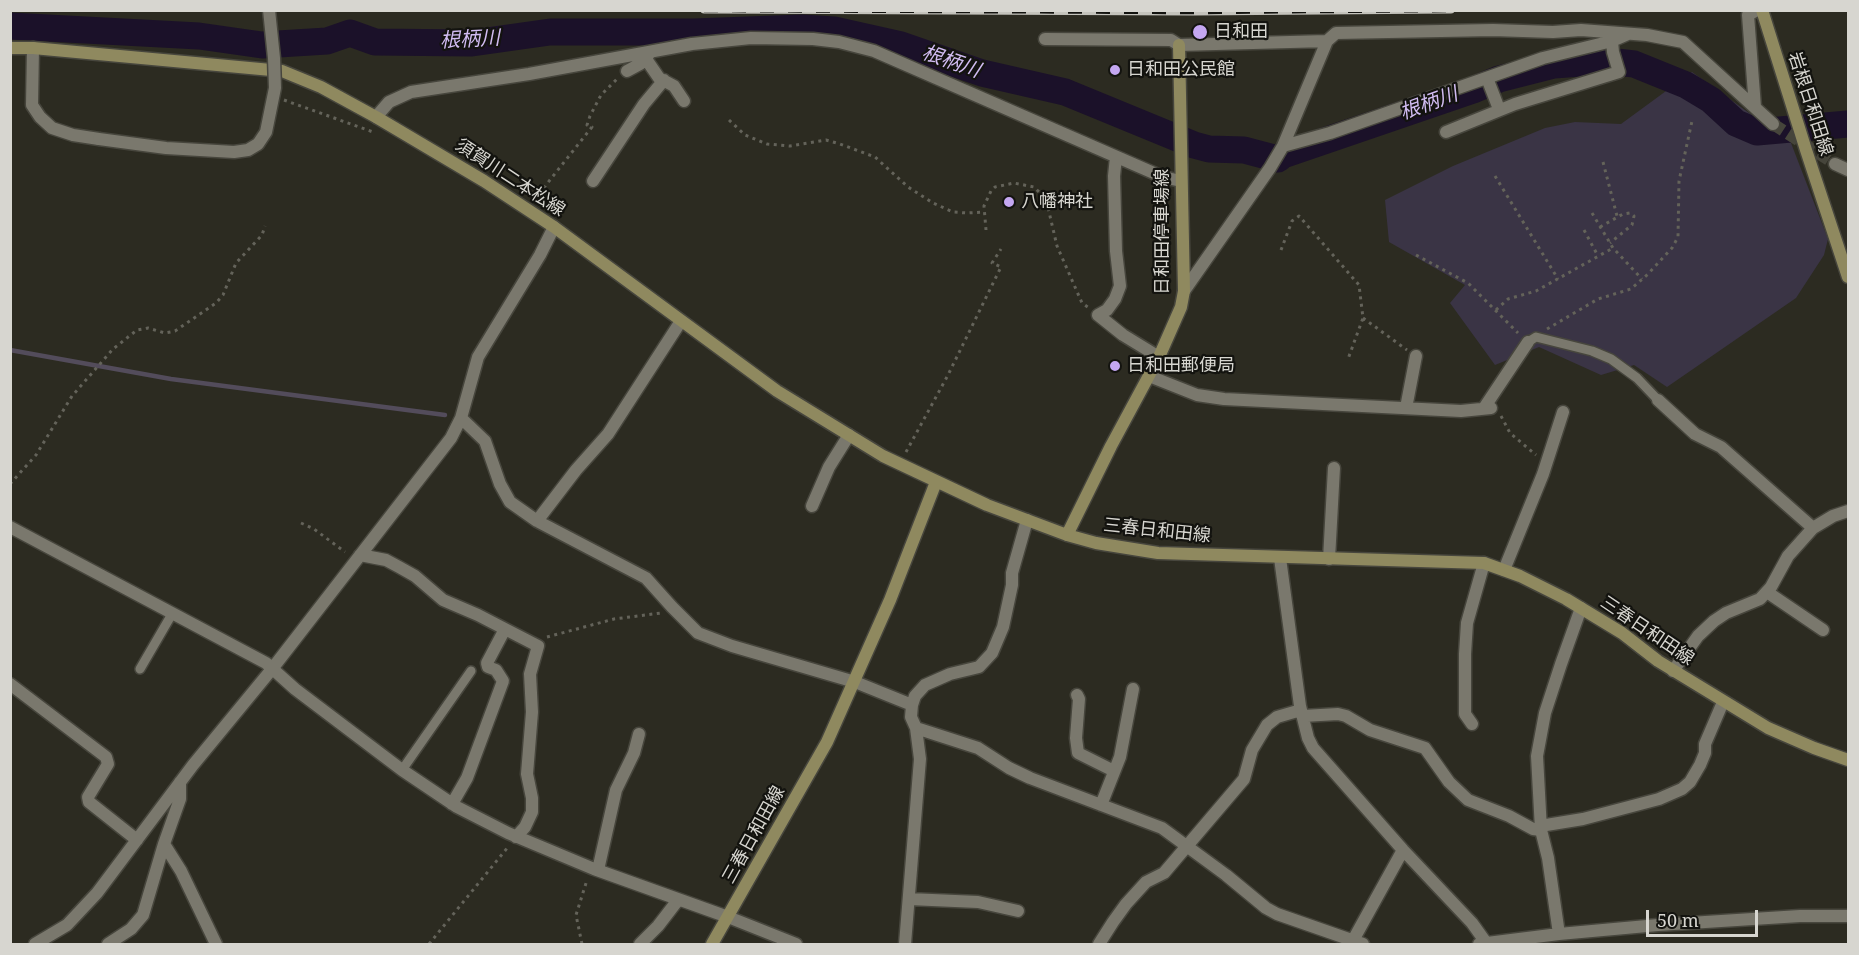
<!DOCTYPE html>
<html>
<head>
<meta charset="utf-8">
<style>
	body { margin:0 }
	#map { position:relative; width:1859px; height:955px; overflow:hidden; background:#2c2b21; font-family:"Noto Serif",serif }
	canvas { display:block }
	.frame { position:absolute; inset:0; border:12px solid #d7d6d0; pointer-events:none }
	.scale { position:absolute; left:1646px; top:910px; width:112px; height:27px; box-sizing:border-box; border:3px solid #d7d6d0; border-top:0; padding-left:8px; font-size:18px; line-height:21px; white-space:nowrap; color:#d7d6d0; -webkit-text-stroke:4px #13130f; paint-order:stroke }
</style>
</head>
<body>
<div id="map">
<canvas width="1859" height="955"></canvas>
<div class="frame"></div>
<div class="scale">50 m</div>
</div>
<script>
const ctx = document.querySelector('canvas').getContext('2d');
ctx.lineJoin = 'round';
function paint(path, color) {
  ctx.fillStyle = color;
  ctx.fill(path, 'evenodd');
}
function shape(rows) {
  const path = new Path2D();
  for (const r of rows) {
    path.moveTo(r[0], r[1]);
    for (let i = 2; i < r.length; i += 2) path.lineTo(r[i], r[i + 1]);
  }
  return path;
}
function strokePath(path, color, width, dash) {
  ctx.strokeStyle = color;
  ctx.lineWidth = width;
  ctx.lineCap = dash ? 'butt' : 'round';
  ctx.setLineDash(dash || []);
  ctx.stroke(path);
}
function drawText(font, color, halo, rows, align = 'center') {
  ctx.font = font + ' "Noto Serif","Noto Sans JP",serif';
  ctx.lineWidth = 4.5;
  ctx.setLineDash([]);
  ctx.textBaseline = 'middle';
  ctx.strokeStyle = halo;
  ctx.fillStyle = color;
  for (const [text, x, y, turn = 0] of rows) {
    ctx.save();
    ctx.translate(x, y);
    ctx.rotate((+turn || 0) * Math.PI / 180);
    ctx.textAlign = isNaN(turn) ? turn : align;
    if (halo) ctx.strokeText(text, 0, 0);
    ctx.fillText(text, 0, 0);
    ctx.restore();
  }
}
paint(shape([
	[1692,72,1791,143,1828,239,1824,255,1796,298,1667,387,1634,365,1601,375,1539,347,1495,365,1450,303,1465,285,1389,242,1385,200,1453,166,1545,128,1575,122,1621,124]
]), '#3a3445');
strokePath(shape([
	[10,350,171,379,445,415]
]), '#534c5b', 4.5);
strokePath(shape([
	[10,26,199,36,262,45,327,41,350,33,375,42,472,43,550,32,694,32,802,28,834,30,901,45,982,73,1065,92,1194,145,1209,149,1244,150,1278,159,1283,155,1473,90,1499,79,1554,65,1608,61,1634,64,1686,85,1711,100,1736,123,1757,132,1848,124]
]), '#1b1129', 27);
strokePath(shape([
	[1773,124,1835,164]
]), '#46453b', 12, [12, 6]);
const service = shape([
	[1528,342,1536,337,1592,351,1611,359,1637,378,1658,400],
	[140,669,172,614],
	[402,770,471,671]
]);
const minor = shape([
	[1045,39,1171,40,1179,45,1327,41],
	[646,59,659,78,674,86,684,101],
	[627,71,640,64,649,54],
	[1487,78,1499,109],
	[1755,107,1748,15,1757,10],
	[376,117,389,102,411,92,529,74,692,44,751,38,813,39,839,42,874,51,1163,177,1181,181],
	[1446,132,1515,104,1619,72,1613,52,1612,41],
	[1283,146,1330,133,1543,58,1612,41,1628,34],
	[1116,157,1114,176,1116,251,1120,286,1115,299,1107,310,1098,315,1123,335,1159,357],
	[1835,164,1848,170],
	[593,181,644,104,664,80],
	[1184,291,1270,168,1283,146,1327,41,1336,33,1493,30,1553,32,1581,30,1647,35,1683,42,1773,124],
	[1149,376,1197,395,1224,399,1461,411,1491,408],
	[1658,400,1695,434,1721,447,1813,528],
	[1406,408,1416,356],
	[1484,408,1528,342],
	[461,418,485,441,500,484,510,502,537,521,646,578,672,607,698,633,732,646,855,682,912,705],
	[812,506,829,467,849,435],
	[537,521,576,470,608,434,681,321],
	[10,527,266,663,295,689,402,770,457,807,508,833,594,869,728,917,796,944],
	[360,555,386,560,399,567,415,576,443,600,478,615,505,629,487,663,488,667,496,670,503,681,467,778,452,804],
	[1280,558,1300,706,1308,738,1313,748,1403,850,1472,923,1487,944],
	[1329,559,1334,468],
	[1504,570,1543,474,1563,412],
	[1767,592,1823,630],
	[505,629,538,646,530,674,532,712,527,774,532,798,532,812,525,827,516,837],
	[1673,671,1698,636,1714,621,1726,613,1760,599,1771,587,1788,556,1813,528,1833,516,1848,511],
	[10,684,106,757,108,764,88,797,89,802,137,840],
	[1077,695,1079,699,1076,738,1078,753,1114,771],
	[1303,716,1338,714,1346,716,1370,730,1425,748,1449,782,1468,800,1509,816,1533,829,1541,830],
	[1472,724,1465,714,1465,654,1467,623,1484,563],
	[916,728,978,748,1009,768,1030,778,1162,828,1226,875,1266,908,1277,914,1363,944],
	[1101,805,1120,757,1133,689],
	[1540,826,1583,819,1659,799,1682,789,1690,782,1700,765,1705,753,1705,744,1723,702],
	[164,844,181,871,216,944],
	[598,870,616,790,634,753,639,734],
	[909,899,978,902,1018,911],
	[1559,934,1548,858,1541,830,1537,756,1545,713,1561,664,1581,608],
	[35,944,67,925,97,893,193,765,272,669,451,438,461,418,478,357,540,255,554,227],
	[108,944,131,929,143,915,164,844,180,799,180,782],
	[640,944,658,926,678,900],
	[905,944,920,759,916,728,911,717,912,705,915,696,925,685,950,674,979,667,992,653,1003,627,1012,585,1012,573,1027,520],
	[1099,944,1113,922,1126,904,1146,882,1164,873,1244,779,1252,750,1267,725,1277,717,1301,710],
	[1351,944,1403,850],
	[1479,944,1559,934,1658,925,1800,916,1848,916]
]);
const tertiary = shape([
	[33,48,32,105,40,117,52,128,73,135,99,139]
]);
const secondary = shape([
	[1762,10,1806,150,1848,277],
	[10,48,33,48,282,71,321,87,376,117,484,181,554,227,777,391,883,456,987,505,1067,535,1096,543,1158,553,1484,563,1520,576,1566,599,1622,633,1658,661,1768,728,1814,748,1848,760],
	[1067,535,1111,446,1159,357,1181,307,1184,291,1179,45],
	[712,944,827,742,890,600,936,482]
]);
strokePath(service, '#47463d', 12);
strokePath(minor, '#47463d', 15);
strokePath(tertiary, '#47463d', 15);
strokePath(secondary, '#47463d', 15);
strokePath(shape([
	[284,100,373,132],
	[729,120,745,135,767,144,790,146,826,140,840,144,875,157,908,187,933,203,953,212,967,213,984,212],
	[1603,162,1617,216],
	[1495,176,1558,279],
	[536,201,546,185,592,127,587,125,590,116,601,95,618,78],
	[1592,213,1613,248,1642,279],
	[1600,227,1623,214,1630,213,1634,216,1632,225,1610,243],
	[986,230,984,206,991,191,995,187,1014,183,1034,187,1046,199,1057,246,1082,303,1089,308],
	[1584,230,1598,256],
	[1281,250,1292,221,1299,216,1359,285,1363,318,1348,359],
	[1416,255,1468,283,1518,333],
	[1496,310,1508,299,1536,291,1613,248],
	[1363,318,1407,350],
	[1547,329,1598,299,1631,289,1648,274,1672,248,1678,237,1679,181,1692,121],
	[1501,416,1510,433,1536,455],
	[906,452,948,375,1001,267,992,263,1001,249],
	[10,484,36,455,72,396,113,349,137,330,148,328,165,333,175,331,216,303,223,295,236,263,262,235,265,226],
	[301,523,314,529,345,552],
	[547,637,614,619,661,613],
	[429,944,508,847],
	[582,944,576,915,587,880]
]), '#64635a', 3, [3, 4.5]);
strokePath(service, '#7a786d', 9);
strokePath(minor, '#7a786d', 12);
strokePath(tertiary, '#7a786d', 12);
strokePath(secondary, '#8f895f', 12);
const rail = shape([
	[704,10,1193,12,1451,10]
]);
strokePath(rail, '#c4c3bc', 7);
strokePath(rail, '#13130f', 4.5, [14]);
const tertiaryBridge = shape([
	[99,139,166,148,234,152,248,150,258,144,266,132,275,88,274,58,269,10]
]);
strokePath(tertiaryBridge, '#47463d', 15, []);
strokePath(tertiaryBridge, '#7a786d', 12);
for (const [x, y, r, color] of [
	[1200,32,8,"#c4a7f1"],
	[1115,70,6,"#c4a7f1"],
	[1009,202,6,"#c4a7f1"],
	[1115,366,6,"#c4a7f1"]
]) {
  const dot = new Path2D();
  dot.arc(x, y, r, 0, 2 * Math.PI);
  ctx.fillStyle = color;
  ctx.fill(dot);
  strokePath(dot, '#13130f', 2);
}
drawText('18px', '#d7d6d0', '#13130f', [
	["日和田",1214,32],
	["日和田公民館",1127,70],
	["八幡神社",1021,202],
	["日和田郵便局",1127,366]
], 'left');
drawText('18px', '#d7d6d0', '#13130f', [
	["岩根日和田線",1810,104,72],
	["須賀川二本松線",510,178,33],
	["日和田停車場線",1163,232,-90],
	["三春日和田線",1157,531,6],
	["三春日和田線",1647,631,34],
	["三春日和田線",754,835,-61]
]);
drawText('italic 20px', '#d1bcf2', '#13130f', [
	["根柄川",470,40,-3],
	["根柄川",951,62,19],
	["根柄川",1429,104,-20]
]);
</script>
</body>
</html>
